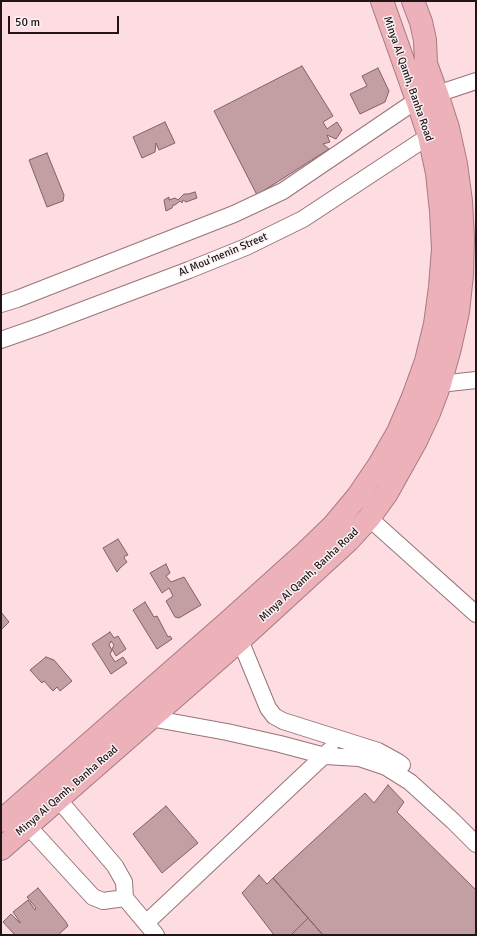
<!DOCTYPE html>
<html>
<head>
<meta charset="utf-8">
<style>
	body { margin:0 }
	#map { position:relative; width:477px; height:936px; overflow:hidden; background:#fddde1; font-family:Signika,sans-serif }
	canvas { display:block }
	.frame { position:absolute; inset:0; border:2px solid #231517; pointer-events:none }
	.scale { position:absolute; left:8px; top:16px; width:111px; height:18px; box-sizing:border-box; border:2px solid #231517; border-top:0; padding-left:5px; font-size:12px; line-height:14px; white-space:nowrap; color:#231517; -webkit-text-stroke:3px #f9f1f2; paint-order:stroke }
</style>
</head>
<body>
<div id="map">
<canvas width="477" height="936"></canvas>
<div class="frame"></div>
<div class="scale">50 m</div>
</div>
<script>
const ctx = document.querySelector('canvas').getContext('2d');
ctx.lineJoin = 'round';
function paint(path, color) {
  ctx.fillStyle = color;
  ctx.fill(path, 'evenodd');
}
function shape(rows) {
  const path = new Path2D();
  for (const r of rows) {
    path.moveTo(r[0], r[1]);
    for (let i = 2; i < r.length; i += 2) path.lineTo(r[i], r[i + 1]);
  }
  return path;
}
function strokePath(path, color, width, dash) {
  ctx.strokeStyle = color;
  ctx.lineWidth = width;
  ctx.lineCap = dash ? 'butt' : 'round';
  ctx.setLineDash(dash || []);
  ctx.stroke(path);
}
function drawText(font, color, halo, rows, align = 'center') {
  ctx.font = font + ' Signika,sans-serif';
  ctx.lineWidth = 3;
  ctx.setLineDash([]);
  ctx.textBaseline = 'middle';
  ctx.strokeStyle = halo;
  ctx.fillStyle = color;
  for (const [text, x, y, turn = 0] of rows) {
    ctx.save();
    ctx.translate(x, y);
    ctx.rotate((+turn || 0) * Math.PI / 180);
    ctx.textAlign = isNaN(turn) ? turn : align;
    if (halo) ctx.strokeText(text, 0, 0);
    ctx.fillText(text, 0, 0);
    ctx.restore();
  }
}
const building = shape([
	[302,66,333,116,323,122,327,129,337,122,342,130,336,139,327,135,330,142,323,144,329,149,257,195,214,111,302,66],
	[378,68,389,91,385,102,360,114,350,94,367,86,362,76,378,68],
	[165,122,175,143,159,150,156,143,155,152,142,158,133,137,165,122],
	[47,153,64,195,63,201,47,207,29,160,47,153],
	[195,192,197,198,186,202,183,200,182,203,180,201,175,205,173,205,172,208,166,211,164,200,169,197,169,200,175,198,178,200,184,194,188,194,195,192],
	[118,539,128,555,125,556,124,558,127,562,120,568,117,572,103,548,118,539],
	[166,564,170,573,166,576,171,582,184,577,201,605,179,618,175,617,166,601,173,596,169,588,162,593,150,573,166,564],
	[145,602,154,617,157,616,168,637,170,636,172,639,157,649,133,610,145,602],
	[1,612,9,622,1,630,1,612],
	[110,632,114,638,118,636,126,649,116,656,112,649,114,645,111,641,109,645,112,650,110,654,115,662,123,657,127,663,111,674,92,644,110,632],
	[46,657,54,660,72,681,60,691,57,687,53,691,44,681,42,683,30,670,46,657],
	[388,785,404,802,397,812,476,890,476,935,323,935,273,878,365,793,374,803,388,785],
	[166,806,198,843,162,873,133,834,166,806],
	[259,875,267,884,273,878,308,918,291,935,274,935,242,893,259,875],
	[38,888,66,922,68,926,58,935,15,935,3,922,11,914,20,923,20,922,13,912,28,900,35,910,36,908,27,897,38,888],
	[308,918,323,935,291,935,308,918]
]);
paint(building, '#c39ea2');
strokePath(building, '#836065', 1);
const minor = shape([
	[437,94,476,81],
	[1,304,17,299,234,214,283,191,417,100],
	[1,340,38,327,189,270,246,247,303,219,429,136],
	[440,384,476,380],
	[369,518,476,614],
	[240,640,268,708,274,716,283,721,378,751,398,762,402,765],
	[150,718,227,732,280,744,325,756,359,758,386,767,410,782,453,821,476,844],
	[58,799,115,866,124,882,125,898,156,935],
	[27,825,93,897,103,901,125,898],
	[146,923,330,750]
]);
const highway = shape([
	[1,821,227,623,306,552,333,526,358,496,379,465,398,432,413,397,426,361,435,324,440,287,443,249,441,211,437,173,429,136,417,100,382,1],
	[1,849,240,640,348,541,369,518,387,493,416,441,429,413,440,384,450,348,458,312,462,275,463,238,461,201,456,164,448,128,437,94,426,64,425,40,421,22,413,1]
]);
strokePath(minor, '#977479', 18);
strokePath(highway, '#a67a81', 24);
strokePath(minor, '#fff', 16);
strokePath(highway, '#edb1ba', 22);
drawText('11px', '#231517', '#f9f1f2', [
	["Minya Al Qamh, Banha Road",408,79,71],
	["Al Mou'menin Street",223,255,-23],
	["Minya Al Qamh, Banha Road",309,575,-43],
	["Minya Al Qamh, Banha Road",67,791,-41]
]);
</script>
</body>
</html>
